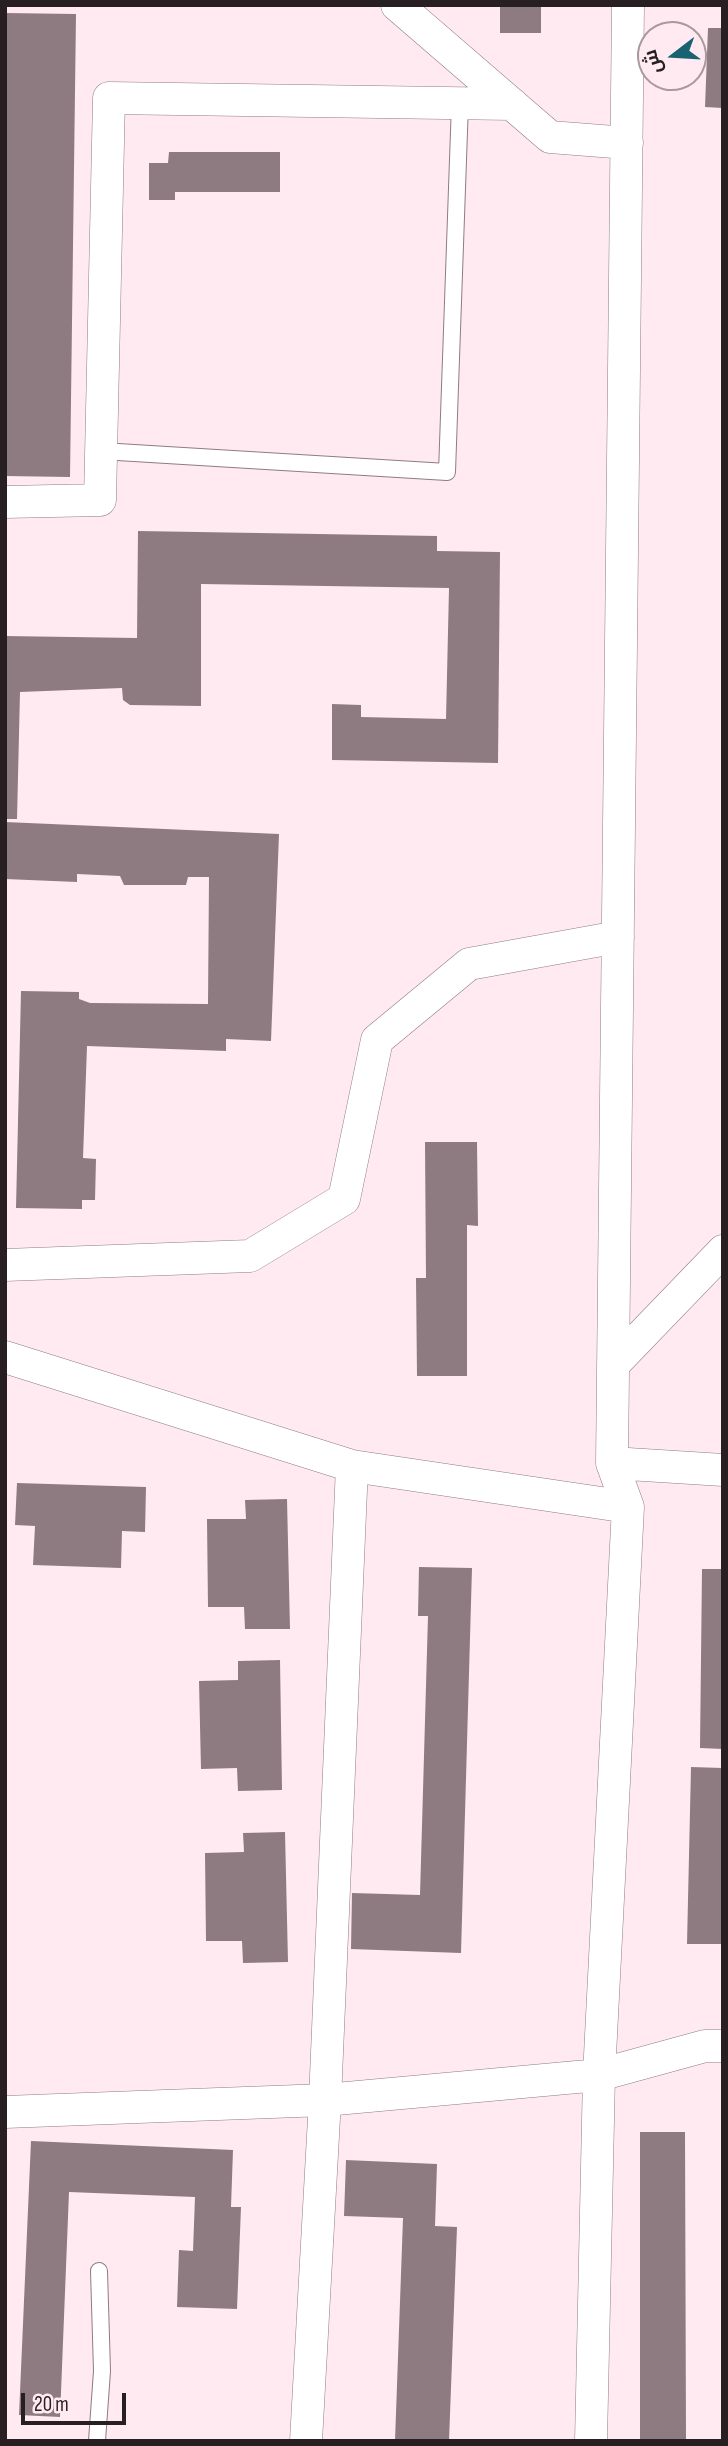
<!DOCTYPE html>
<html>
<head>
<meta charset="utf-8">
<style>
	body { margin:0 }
	#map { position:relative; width:728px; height:2446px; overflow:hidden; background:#ffeaf1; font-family:"Sofia Sans Condensed",Cairo,sans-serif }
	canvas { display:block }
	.frame { position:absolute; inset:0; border:7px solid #271f22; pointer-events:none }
	.north { position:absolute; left:637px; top:21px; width:70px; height:70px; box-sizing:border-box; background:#ffeaf1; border:2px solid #a9999e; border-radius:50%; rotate:253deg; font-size:19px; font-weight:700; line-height:28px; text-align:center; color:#271f22 }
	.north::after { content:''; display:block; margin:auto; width:24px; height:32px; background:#196271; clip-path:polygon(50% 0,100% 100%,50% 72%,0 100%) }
	.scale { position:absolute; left:21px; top:2393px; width:105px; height:32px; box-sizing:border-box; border:4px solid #271f22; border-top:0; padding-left:9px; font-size:21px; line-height:24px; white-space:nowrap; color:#271f22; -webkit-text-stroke:5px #ffeaf1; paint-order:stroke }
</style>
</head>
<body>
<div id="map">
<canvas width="728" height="2446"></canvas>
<div class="frame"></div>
<div class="north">ش</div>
<div class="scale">20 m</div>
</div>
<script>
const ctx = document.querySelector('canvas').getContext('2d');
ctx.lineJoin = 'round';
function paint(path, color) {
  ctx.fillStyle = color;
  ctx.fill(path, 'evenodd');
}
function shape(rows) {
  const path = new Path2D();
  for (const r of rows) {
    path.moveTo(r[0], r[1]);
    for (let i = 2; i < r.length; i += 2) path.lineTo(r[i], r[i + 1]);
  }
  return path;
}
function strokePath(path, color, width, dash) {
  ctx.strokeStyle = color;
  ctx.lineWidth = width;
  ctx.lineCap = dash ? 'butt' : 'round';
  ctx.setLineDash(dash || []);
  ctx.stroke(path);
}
paint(shape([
	[500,5,541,5,541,33,500,33],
	[5,13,76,14,70,477,5,476],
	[708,28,723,28,723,108,705,107],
	[169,152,280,152,280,192,175,192,175,200,149,200,149,163,168,163],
	[138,531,437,536,437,551,500,552,498,763,332,760,332,704,361,705,361,717,446,719,449,588,201,584,201,706,130,705,123,700,122,688,20,692,17,819,5,819,5,636,137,638],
	[5,822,279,834,271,1041,226,1039,226,1051,87,1046,83,1158,96,1159,95,1200,82,1200,82,1209,16,1208,21,991,79,992,79,999,90,1003,208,1004,209,877,188,877,186,885,124,885,120,876,77,874,77,882,5,879],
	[425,1142,477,1142,478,1226,467,1225,467,1376,417,1376,416,1278,426,1278],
	[17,1483,146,1487,145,1532,122,1531,121,1568,33,1565,35,1526,15,1525],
	[287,1499,290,1629,245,1629,244,1607,208,1607,207,1519,246,1519,245,1500],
	[419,1567,472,1568,461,1953,351,1949,352,1893,420,1895,428,1616,418,1616],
	[702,1569,723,1569,723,1749,700,1748],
	[280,1660,282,1790,238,1791,237,1768,201,1769,199,1681,238,1680,238,1661],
	[691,1767,723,1768,723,1944,687,1944],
	[285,1832,288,1962,243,1963,242,1941,206,1941,205,1853,244,1852,243,1833],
	[640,2132,685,2132,686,2441,640,2441],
	[31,2141,233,2150,231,2207,241,2207,237,2309,177,2307,179,2250,193,2251,195,2197,69,2192,60,2417,19,2415],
	[346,2160,437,2164,435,2226,457,2227,449,2441,395,2441,403,2218,344,2216]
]), '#8e7b81');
const service = shape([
	[101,451,447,472,460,103],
	[97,2441,102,2371,99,2271]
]);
const minor = shape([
	[397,5,550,137,627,143],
	[5,502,100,500,109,98,512,104],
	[5,1265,250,1256,344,1199,377,1040,469,964,618,937],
	[5,1357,352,1466],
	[614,1364,723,1251],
	[612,1463,723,1470],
	[5,2112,325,2100,599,2075,705,2046,723,2046],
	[306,2441,325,2100,352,1466,628,1507],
	[591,2441,599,2075,628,1507,612,1463,628,5]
]);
strokePath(service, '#8f7c83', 18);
strokePath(minor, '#8f7c83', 33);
strokePath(service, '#fff', 16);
strokePath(minor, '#fff', 32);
</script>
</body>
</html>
